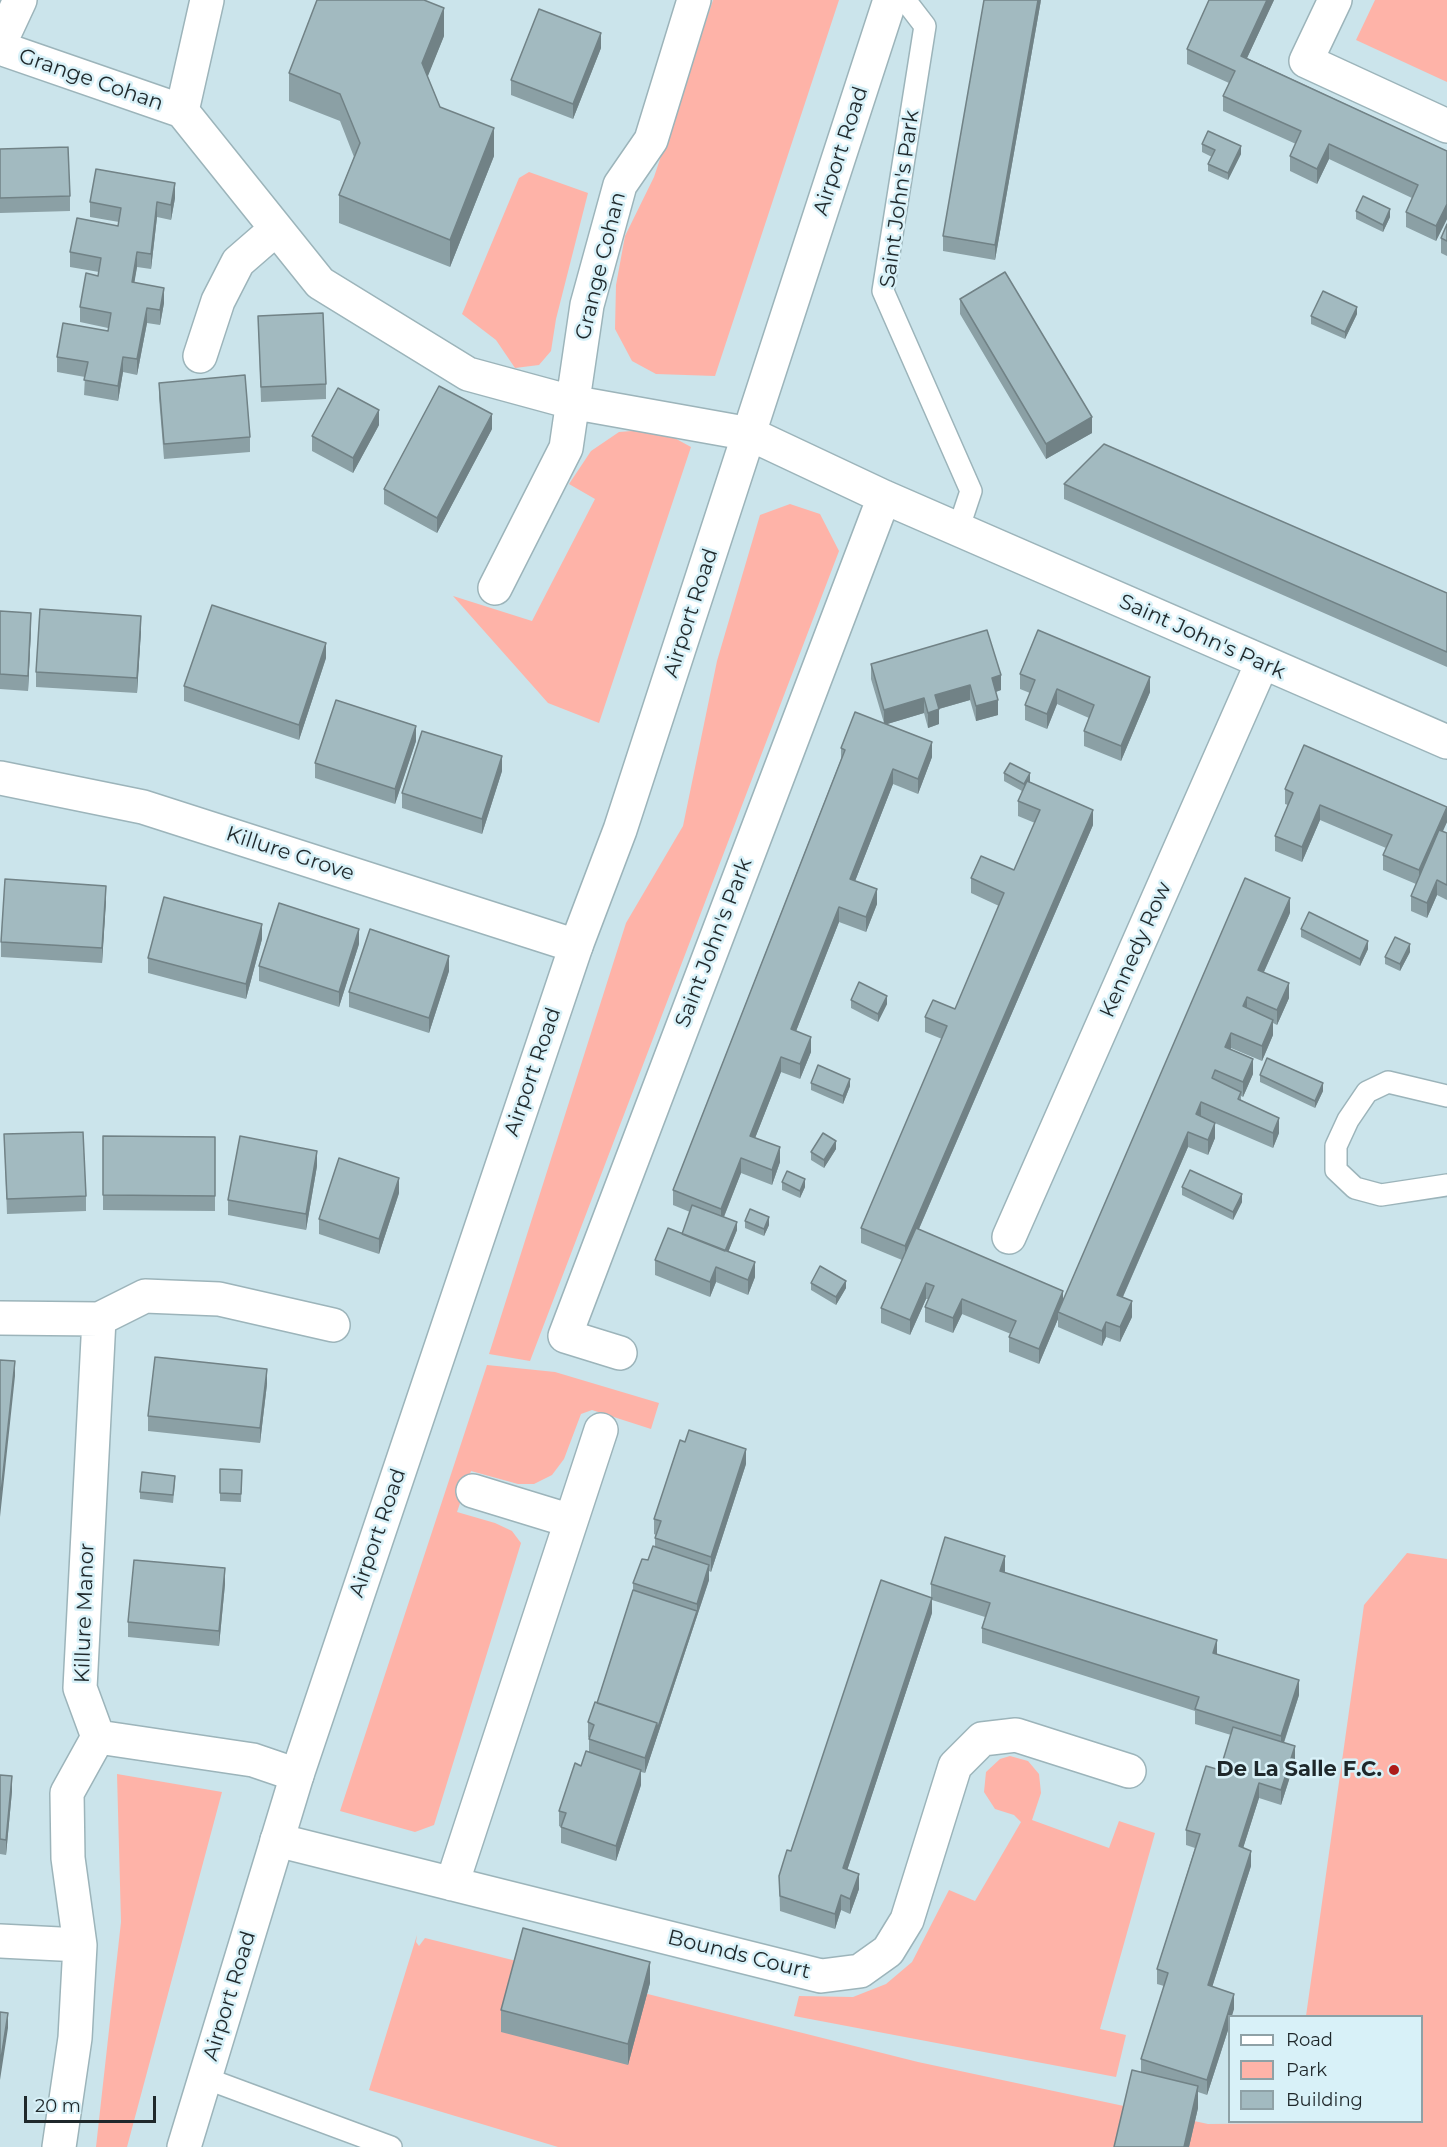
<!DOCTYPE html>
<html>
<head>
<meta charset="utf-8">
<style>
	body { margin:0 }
	#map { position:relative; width:1447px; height:2147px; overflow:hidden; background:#cbe4eb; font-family:Montserrat,sans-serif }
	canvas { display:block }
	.legend { position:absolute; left:1228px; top:2015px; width:195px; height:108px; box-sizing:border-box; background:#d8f1f8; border:2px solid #8ea1a6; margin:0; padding:8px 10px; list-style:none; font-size:18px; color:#1f282b }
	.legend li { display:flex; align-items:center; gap:12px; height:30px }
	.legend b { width:30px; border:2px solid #8ea1a6 }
	.scale { position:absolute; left:24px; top:2096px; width:132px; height:27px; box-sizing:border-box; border:3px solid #1f282b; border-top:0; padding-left:8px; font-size:18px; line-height:21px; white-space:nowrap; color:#1f282b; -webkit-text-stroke:4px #d8f1f8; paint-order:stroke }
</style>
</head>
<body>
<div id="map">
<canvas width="1447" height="2147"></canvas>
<ul class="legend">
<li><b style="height:8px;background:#fff"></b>Road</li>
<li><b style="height:16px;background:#feb3a8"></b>Park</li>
<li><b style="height:16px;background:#a2bac0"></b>Building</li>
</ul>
<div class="scale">20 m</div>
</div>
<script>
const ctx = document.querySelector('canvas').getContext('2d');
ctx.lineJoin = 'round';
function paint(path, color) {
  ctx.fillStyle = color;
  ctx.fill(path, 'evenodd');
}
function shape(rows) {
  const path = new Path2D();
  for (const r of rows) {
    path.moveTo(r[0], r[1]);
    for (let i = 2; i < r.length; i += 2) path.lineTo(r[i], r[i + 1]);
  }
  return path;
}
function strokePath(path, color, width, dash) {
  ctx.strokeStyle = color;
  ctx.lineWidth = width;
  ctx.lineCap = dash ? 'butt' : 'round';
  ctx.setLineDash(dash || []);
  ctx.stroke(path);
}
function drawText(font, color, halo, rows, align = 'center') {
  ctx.font = font + ' Montserrat,sans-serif';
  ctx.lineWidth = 5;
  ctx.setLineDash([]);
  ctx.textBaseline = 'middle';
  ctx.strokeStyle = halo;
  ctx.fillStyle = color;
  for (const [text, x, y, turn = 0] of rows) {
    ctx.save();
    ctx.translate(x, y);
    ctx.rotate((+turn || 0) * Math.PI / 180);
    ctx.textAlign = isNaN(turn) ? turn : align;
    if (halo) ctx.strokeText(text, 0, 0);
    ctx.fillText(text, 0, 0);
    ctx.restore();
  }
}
paint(shape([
	[713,0,839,0,715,376,656,374,632,361,615,329,616,285,625,236,654,177],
	[1375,0,1447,0,1447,82,1356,40],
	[529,172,588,193,556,319,551,351,539,365,515,368,496,340,462,314,519,178],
	[658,429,691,447,599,723,548,703,453,596,532,621,595,499,569,484,591,451,619,432],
	[790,504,820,514,839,551,530,1361,489,1354,626,923,683,826,717,661,760,515],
	[487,1365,555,1372,659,1403,651,1429,592,1410,581,1414,564,1459,552,1475,534,1484,518,1484,471,1471,457,1512,495,1523,512,1531,521,1543,434,1825,415,1832,340,1811],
	[1407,1553,1447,1559,1447,2147,558,2147,369,2090,417,1935,416,1942,419,1946,425,1938,918,2062,1208,2124,1422,2122,1422,2016,1306,2016,1364,1605],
	[1010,1756,1028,1761,1039,1774,1041,1793,1032,1820,1109,1848,1119,1821,1155,1833,1100,2029,1126,2035,1116,2077,794,2016,799,1996,853,1997,886,1984,912,1962,949,1890,975,1901,1021,1822,1014,1815,995,1809,984,1792,986,1772,1000,1759],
	[117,1774,222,1792,127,2147,96,2147,121,1922]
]), '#feb3a8');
const lane = shape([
	[905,0,925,26,883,291,971,491,958,530],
	[1447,1096,1388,1082,1367,1092,1348,1120,1336,1146,1336,1170,1355,1188,1381,1195,1447,1185],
	[205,2078,391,2147]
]);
const street = shape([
	[1335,0,1306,61,1447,126],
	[0,43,20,0],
	[0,48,182,111,320,283,468,374,571,402,750,434,884,497,1447,742],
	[182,111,207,0],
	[200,356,218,301,238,262,276,229],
	[495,588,566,448,587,305,620,185,651,140,694,0],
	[0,778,143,807,576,946],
	[1009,1237,1262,663],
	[0,1318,99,1319,145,1296,219,1299,333,1325],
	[620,1353,565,1336,884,497],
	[473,1491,571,1521],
	[98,1737,80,1688,99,1319],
	[98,1737,253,1760,297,1775],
	[277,1840,821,1976,860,1971,888,1951,907,1920,955,1766,982,1739,1016,1735,1129,1771],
	[452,1884,601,1430],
	[0,1941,80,1945],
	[59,2147,75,2038,80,1945,68,1858,67,1793,98,1737]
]);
const secondary = shape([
	[184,2147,297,1775,576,946,620,830,890,0]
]);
strokePath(lane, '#9cb4ba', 24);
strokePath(street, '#9cb4ba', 36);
strokePath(secondary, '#9cb4ba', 36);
strokePath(lane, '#fff', 21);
strokePath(street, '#fff', 33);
strokePath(secondary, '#fff', 33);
paint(shape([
	[1041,0,995,260,943,251,943,236],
	[1209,0,1274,0,1247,58,1447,151,1447,219,1436,241,1406,227,1406,212,1412,198,1329,159,1317,184,1290,171,1290,156,1296,144,1223,111,1223,96,1229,83,1187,64,1187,49],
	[444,36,427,77,440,107,494,156,450,267,339,223,339,195,354,157,340,121,289,101,289,73],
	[601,48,573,119,511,95,511,80],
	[1202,144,1241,154,1228,180,1208,171,1208,164,1212,157,1202,152],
	[0,149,70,196,70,211,0,213],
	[175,198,171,220,157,217,151,269,137,267,134,282,164,303,160,325,147,323,137,375,123,372,118,401,84,395,85,377,57,372,57,357,108,331,108,328,80,322,80,307,98,276,99,272,70,267,70,252,118,226,119,222,90,217,90,202],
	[1356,211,1390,217,1383,232,1356,219],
	[1447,224,1447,256,1441,253,1441,238],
	[960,299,1092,433,1046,459,960,314],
	[1357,314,1345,339,1311,324,1311,316],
	[258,316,326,384,326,399,261,402],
	[159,383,250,437,250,452,164,459,159,398],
	[379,425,353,473,312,451,312,436],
	[492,429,437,533,384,504,384,489],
	[1064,484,1447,593,1447,667,1064,499],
	[0,611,31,628,28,691,0,689],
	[141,631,137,693,36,687,36,672],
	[326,658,299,740,184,701,184,686],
	[871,664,1001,690,996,692,998,715,976,721,970,700,939,709,939,724,928,728,924,713,887,724,932,757,918,794,893,784,855,881,877,904,866,932,839,922,796,1031,811,1052,800,1079,781,1072,755,1138,780,1162,772,1185,741,1173,724,1217,737,1230,728,1252,755,1277,748,1295,716,1282,710,1297,655,1275,655,1260,682,1234,690,1212,673,1205,673,1190,841,759,841,748,884,723,871,679],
	[1020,674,1150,692,1121,761,1084,746,1084,731,1089,718,1057,704,1047,729,1025,720,1025,705,1030,693,1020,689],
	[416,741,395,804,315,778,315,763],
	[502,771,482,834,402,808,402,793],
	[1004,773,1030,781,1030,782,1093,825,919,1229,1063,1299,1290,913,1264,972,1289,998,1277,1025,1273,1023,1273,1035,1262,1061,1231,1048,1230,1050,1253,1074,1243,1097,1241,1096,1241,1101,1279,1133,1273,1148,1210,1121,1215,1138,1208,1155,1188,1147,1123,1297,1132,1317,1120,1342,1106,1337,1102,1346,1058,1327,1058,1319,1039,1364,1009,1352,1009,1337,1011,1334,962,1314,953,1333,925,1322,925,1307,929,1299,926,1299,910,1335,881,1323,881,1308,902,1260,861,1243,861,1228,942,1039,925,1032,925,1017,955,1009,999,906,971,893,971,878,1014,870,1035,823,1018,816,1018,801,1022,791,1004,781],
	[1285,789,1447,822,1442,831,1447,833,1447,900,1437,895,1427,918,1411,911,1411,896,1416,884,1383,870,1383,855,1386,848,1320,820,1302,862,1275,851,1275,836,1288,805,1285,804],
	[106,901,102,963,1,957,1,942],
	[1301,929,1368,949,1360,966,1301,937],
	[262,939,246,999,148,973,148,958],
	[359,944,339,1007,259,981,259,966],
	[1410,952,1400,971,1385,964,1385,957],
	[449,971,429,1033,349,1007,349,992],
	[851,1000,887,1004,878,1022,851,1008],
	[1260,1075,1323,1091,1315,1108,1260,1082],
	[811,1083,850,1086,843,1104,811,1090],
	[4,1134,86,1196,86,1211,7,1214],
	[103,1136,215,1137,215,1211,103,1210],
	[836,1149,824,1168,811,1160,811,1152],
	[317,1166,306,1230,228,1215,228,1200],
	[782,1182,805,1187,800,1198,782,1190],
	[1182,1187,1242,1202,1233,1220,1182,1195],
	[399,1193,379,1254,319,1234,319,1219],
	[745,1221,769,1225,764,1236,745,1228],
	[811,1283,846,1288,836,1305,811,1290],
	[267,1384,260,1443,148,1431,148,1416],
	[746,1464,711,1572,709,1571,709,1580,645,1773,641,1772,641,1785,616,1861,561,1843,561,1827,559,1826,559,1811,581,1766,589,1752,589,1738,588,1737,588,1722,597,1703,633,1590,633,1583,648,1560,655,1546,655,1538,656,1535,654,1534,654,1519],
	[220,1469,242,1470,241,1502,220,1501],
	[175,1483,173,1503,140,1499,140,1492],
	[1005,1571,1004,1573,1217,1654,1299,1695,1284,1743,1295,1761,1281,1805,1259,1798,1243,1848,1251,1866,1212,1987,1234,2009,1230,2016,1230,2024,1207,2095,1198,2092,1198,2108,1189,2147,1114,2147,1141,2072,1141,2059,1164,1986,1157,1984,1157,1969,1195,1848,1186,1845,1186,1830,1220,1770,1231,1735,1195,1724,1195,1711,982,1643,982,1628,985,1617,932,1600,932,1613,847,1870,859,1889,850,1914,841,1910,835,1929,780,1911,779,1876,931,1597,931,1584],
	[225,1584,219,1646,128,1637,128,1622],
	[0,1775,12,1791,6,1855,0,1854],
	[650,1983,628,2065,501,2032,501,2010]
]), '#8ba0a5');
paint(shape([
	[1038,0,1041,0,995,260,995,245],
	[1267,0,1274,0,1241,71,1241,56],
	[444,8,444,36,422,91,422,63],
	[601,33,601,48,573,119,573,104],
	[494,128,494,156,450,267,450,240],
	[1329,144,1329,159,1317,184,1317,169],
	[1241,146,1241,154,1228,180,1228,173],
	[175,183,175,198,171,220,171,205],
	[157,202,157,217,151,269,151,254],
	[1447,204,1447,219,1436,241,1436,226],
	[1390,209,1390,217,1383,232,1383,225],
	[137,252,137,267,132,297,132,282],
	[164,288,164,303,160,325,160,310],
	[1357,307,1357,314,1345,339,1345,332],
	[147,308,147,323,137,375,137,359],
	[123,357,123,372,118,401,118,386],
	[379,410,379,425,353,473,353,458],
	[492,414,492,429,437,533,437,518],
	[1092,417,1092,433,1046,459,1046,444],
	[31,613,31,628,28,691,28,676],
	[141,616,141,631,137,693,137,678],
	[326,643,326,658,299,740,299,725],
	[1001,675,1001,690,992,693,992,678],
	[1150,677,1150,692,1121,761,1121,746],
	[970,685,970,700,935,710,935,695],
	[1057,689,1057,704,1047,729,1047,714],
	[924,698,924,713,884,725,884,710],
	[998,700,998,715,976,721,976,706],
	[939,709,939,724,928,728,928,713],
	[416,726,416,741,395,804,395,789],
	[932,742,932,757,918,794,918,779],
	[502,756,502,771,482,834,482,819],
	[893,769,893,784,850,894,850,879],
	[1030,773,1030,781,1024,792,1024,784],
	[1320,805,1320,820,1302,862,1302,847],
	[1447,807,1447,822,1419,886,1419,870],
	[1093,810,1093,825,905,1261,905,1246],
	[1437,880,1437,895,1427,918,1427,903],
	[106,886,106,901,102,963,102,948],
	[877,889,877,904,866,932,866,917],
	[1290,898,1290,913,1258,985,1258,970],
	[839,907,839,922,791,1044,791,1029],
	[262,924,262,939,246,999,246,984],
	[359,929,359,944,339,1007,339,992],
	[1368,941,1368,949,1360,966,1360,959],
	[1410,944,1410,952,1400,971,1400,964],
	[449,956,449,971,429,1033,429,1018],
	[1289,983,1289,998,1277,1025,1277,1010],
	[887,996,887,1004,878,1022,878,1014],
	[1247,997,1247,1012,1243,1006],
	[1273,1020,1273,1035,1262,1061,1262,1046],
	[1231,1033,1231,1048,1225,1062,1225,1047],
	[811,1037,811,1052,800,1079,800,1064],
	[781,1057,781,1072,750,1151,750,1136],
	[1253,1059,1253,1074,1243,1097,1243,1082],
	[850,1079,850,1086,843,1104,843,1096],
	[1323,1083,1323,1091,1315,1108,1315,1101],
	[1201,1102,1201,1117,1196,1114],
	[1279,1118,1279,1133,1273,1148,1273,1133],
	[1215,1123,1215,1138,1208,1155,1208,1140],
	[1188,1132,1188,1147,1117,1310,1117,1295],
	[836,1141,836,1149,824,1168,824,1160],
	[780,1147,780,1162,772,1185,772,1170],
	[317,1151,317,1166,306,1230,306,1214],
	[741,1158,741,1173,721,1224,721,1209],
	[399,1178,399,1193,379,1254,379,1239],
	[805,1179,805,1187,800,1198,800,1191],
	[1242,1194,1242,1202,1233,1220,1233,1212],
	[769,1217,769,1225,764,1236,764,1229],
	[737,1222,737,1230,723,1265,723,1257],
	[755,1262,755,1277,748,1295,748,1280],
	[716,1267,716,1282,710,1297,710,1282],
	[846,1281,846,1288,836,1305,836,1297],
	[926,1283,926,1299,910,1335,910,1320],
	[1063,1291,1063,1306,1058,1312,1058,1319,1039,1364,1039,1349],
	[962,1299,962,1314,953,1333,953,1318],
	[1132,1301,1132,1317,1120,1342,1120,1327],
	[1106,1322,1106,1337,1102,1346,1102,1331],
	[15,1361,15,1376,0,1517,0,1502],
	[267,1369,267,1384,260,1443,260,1428],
	[746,1449,746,1464,711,1572,711,1557],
	[1005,1556,1005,1571,1000,1586,1000,1571],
	[709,1565,709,1580,645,1773,645,1758,697,1611,697,1604],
	[225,1568,225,1584,219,1646,219,1631],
	[932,1598,932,1613,843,1883,843,1868],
	[1217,1640,1217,1655,1213,1653],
	[1299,1680,1299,1695,1281,1751,1281,1736],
	[1295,1746,1295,1761,1281,1805,1281,1790],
	[641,1770,641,1785,616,1861,616,1846],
	[12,1776,12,1791,6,1855,6,1840],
	[1259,1783,1259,1798,1239,1861,1239,1846],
	[1251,1851,1251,1866,1208,2000,1208,1985],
	[859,1874,859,1889,850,1914,850,1899],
	[841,1895,841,1910,835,1929,835,1914],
	[650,1962,650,1983,628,2065,628,2044],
	[1234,1994,1234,2009,1232,2016,1230,2016,1230,2024,1207,2095,1207,2080],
	[8,2013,8,2028,0,2080,0,2065],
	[1198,2086,1198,2108,1189,2147,1184,2147]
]), '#718286');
const building = shape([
	[317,0,424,0,444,8,422,63,440,107,494,128,450,240,339,195,360,143,340,94,289,73,317,0],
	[984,0,1038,0,995,245,943,236,984,0],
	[1209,0,1267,0,1241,56,1447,151,1447,204,1436,226,1406,212,1418,185,1329,144,1317,169,1290,156,1301,131,1223,96,1235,71,1187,49,1209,0],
	[539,9,601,33,573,104,511,80,539,9],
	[1208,131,1241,146,1228,173,1208,164,1215,150,1202,144,1208,131],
	[68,147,70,196,0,198,0,149,68,147],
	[96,169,175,183,171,205,157,202,151,254,137,252,132,282,164,288,160,310,147,308,137,359,123,357,118,386,84,380,88,362,57,357,63,323,108,331,111,313,80,307,86,273,98,276,101,258,70,252,77,218,118,226,121,208,90,202,96,169],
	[1363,196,1390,209,1383,225,1356,211,1363,196],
	[1447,224,1447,241,1441,238,1447,224],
	[1005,272,1092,417,1046,444,960,299,1005,272],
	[1323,291,1357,307,1345,332,1311,316,1323,291],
	[323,313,326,384,261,387,258,316,323,313],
	[245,375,250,437,164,444,159,383,245,375],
	[439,386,492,414,437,518,384,489,439,386],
	[338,388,379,410,353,458,312,436,338,388],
	[1104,444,1447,593,1447,652,1064,484,1104,444],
	[212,605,326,643,299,725,184,686,212,605],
	[40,609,141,616,137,678,36,672,40,609],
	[0,611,31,613,28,676,0,674,0,611],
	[987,630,1001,675,992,678,998,700,976,706,970,685,935,695,939,709,928,713,924,698,884,710,871,664,987,630],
	[1038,630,1150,677,1121,746,1084,731,1094,705,1057,689,1047,714,1025,705,1035,680,1020,674,1038,630],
	[336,700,416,726,395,789,315,763,336,700],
	[855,712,932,742,918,779,893,769,850,879,877,889,866,917,839,907,791,1029,811,1037,800,1064,781,1057,750,1136,780,1147,772,1170,741,1158,721,1209,673,1190,845,750,841,748,855,712],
	[422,731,502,756,482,819,402,793,422,731],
	[1304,745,1447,807,1419,870,1383,855,1392,835,1320,805,1302,847,1275,836,1293,793,1285,789,1304,745],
	[1010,763,1030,773,1024,784,1004,773,1010,763],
	[1027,781,1093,810,905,1246,861,1228,947,1026,925,1017,933,1000,955,1009,1004,893,971,878,981,856,1014,870,1040,810,1018,801,1027,781],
	[1439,830,1447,833,1447,885,1437,880,1427,903,1411,896,1439,830],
	[1245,878,1290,898,1258,970,1289,983,1277,1010,1247,997,1243,1006,1273,1020,1262,1046,1231,1033,1225,1047,1253,1059,1243,1082,1215,1070,1212,1078,1241,1092,1238,1099,1279,1118,1273,1133,1201,1102,1196,1114,1215,1123,1208,1140,1188,1132,1117,1295,1132,1301,1120,1327,1106,1322,1102,1331,1058,1312,1245,878],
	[5,879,106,886,102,948,1,942,5,879],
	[164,897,262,924,246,984,148,958,164,897],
	[279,903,359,929,339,992,259,966,279,903],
	[1309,912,1368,941,1360,959,1301,929,1309,912],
	[370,929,449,956,429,1018,349,992,370,929],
	[1395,937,1410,944,1400,964,1385,957,1395,937],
	[859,982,887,996,878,1014,851,1000,859,982],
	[1267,1058,1323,1083,1315,1101,1260,1075,1267,1058],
	[818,1065,850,1079,843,1096,811,1083,818,1065],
	[83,1132,86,1196,7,1199,4,1134,83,1132],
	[823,1133,836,1141,824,1160,811,1152,823,1133],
	[103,1136,215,1137,215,1196,103,1195,103,1136],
	[240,1136,317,1151,306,1214,228,1200,240,1136],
	[339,1158,399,1178,379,1239,319,1219,339,1158],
	[1190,1170,1242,1194,1233,1212,1182,1187,1190,1170],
	[787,1171,805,1179,800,1191,782,1182,787,1171],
	[692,1205,737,1222,725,1251,682,1234,692,1205],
	[750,1209,769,1217,764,1229,745,1221,750,1209],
	[668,1228,755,1262,748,1280,716,1267,710,1282,655,1260,668,1228],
	[916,1228,1063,1291,1039,1349,1009,1337,1016,1321,962,1299,953,1318,925,1307,934,1286,926,1283,910,1320,881,1308,916,1228],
	[820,1266,846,1281,836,1297,811,1283,820,1266],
	[155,1357,267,1369,260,1428,148,1416,155,1357],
	[0,1360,15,1361,0,1502,0,1360],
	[689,1430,746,1449,711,1557,655,1538,661,1521,654,1519,680,1440,685,1442,689,1430],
	[220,1469,242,1470,241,1494,220,1493,220,1469],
	[142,1472,175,1476,173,1495,140,1492,142,1472],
	[945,1537,1005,1556,1000,1571,1217,1640,1213,1653,1299,1680,1281,1736,1195,1709,1199,1697,982,1628,990,1603,931,1584,945,1537],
	[653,1546,709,1565,697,1604,633,1583,642,1559,648,1560,653,1546],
	[134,1560,225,1568,219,1631,128,1622,134,1560],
	[881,1580,932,1598,843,1868,859,1874,850,1899,841,1895,835,1914,780,1896,779,1876,787,1850,791,1851,881,1580],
	[633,1590,697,1611,657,1730,657,1723,597,1703,633,1590],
	[595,1702,657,1723,645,1758,589,1739,594,1725,588,1722,595,1702],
	[1233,1727,1295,1746,1281,1790,1259,1783,1239,1846,1251,1851,1208,1985,1234,1994,1207,2080,1141,2059,1168,1973,1157,1969,1200,1834,1186,1830,1206,1766,1220,1770,1233,1727],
	[586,1751,641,1770,616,1846,561,1827,566,1813,559,1811,575,1763,581,1766,586,1751],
	[0,1775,12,1776,6,1840,0,1839,0,1775],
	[523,1928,650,1962,628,2044,501,2010,523,1928],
	[0,2012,8,2013,0,2065,0,2012],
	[1132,2070,1198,2086,1184,2147,1114,2147,1132,2070]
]);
paint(building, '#a2bac0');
strokePath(building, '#718286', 1.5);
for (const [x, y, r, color] of [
	[1394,1770,6,"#ad1c1a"]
]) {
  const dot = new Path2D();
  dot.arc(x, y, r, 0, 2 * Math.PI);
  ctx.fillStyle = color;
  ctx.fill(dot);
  strokePath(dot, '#d8f1f8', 2);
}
drawText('21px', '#1f282b', '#d8f1f8', [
	["Grange Cohan",91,80,19],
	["Airport Road",841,151,-72],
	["Saint John's Park",900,199,-82],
	["Grange Cohan",601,266,-76],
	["Airport Road",691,613,-72],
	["Saint John's Park",1202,637,24],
	["Killure Grove",290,854,18],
	["Saint John's Park",714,943,-69],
	["Kennedy Row",1136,950,-66],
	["Airport Road",533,1072,-71],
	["Airport Road",378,1533,-71],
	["Killure Manor",85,1613,-88],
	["Bounds Court",739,1955,14],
	["Airport Road",230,1996,-73]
]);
drawText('bold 21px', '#1f282b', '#d8f1f8', [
	["De La Salle F.C.",1382,1770]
], 'right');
</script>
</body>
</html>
